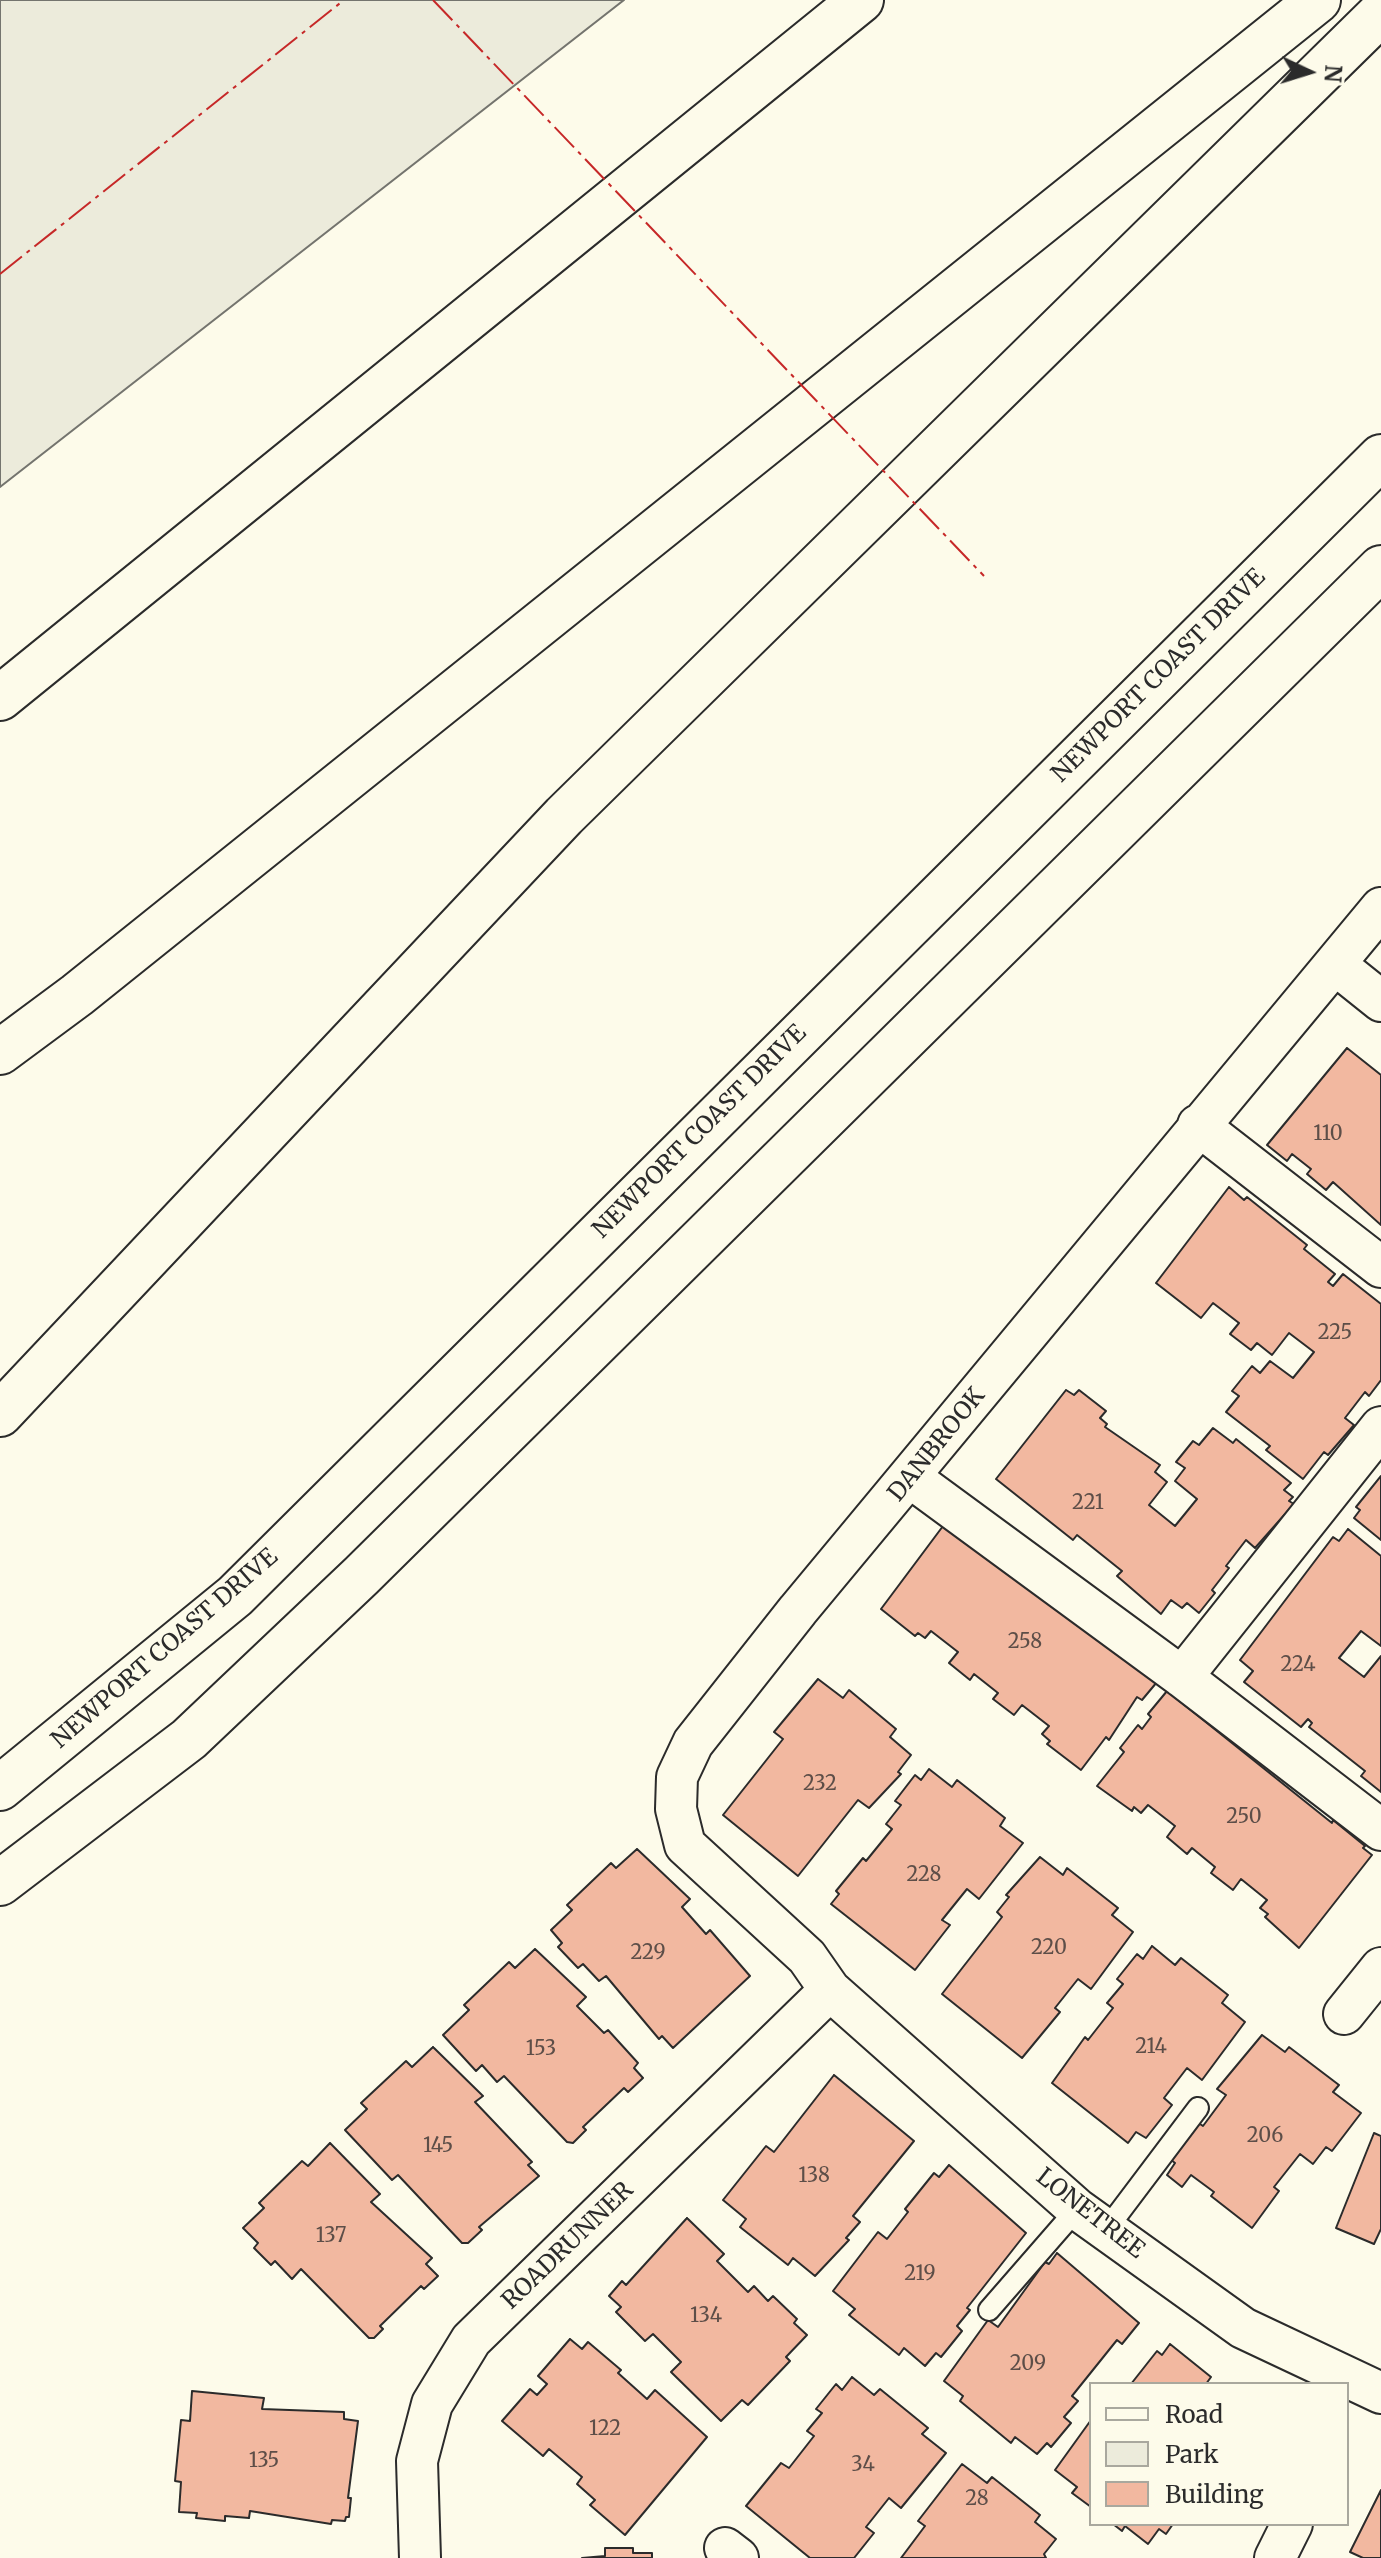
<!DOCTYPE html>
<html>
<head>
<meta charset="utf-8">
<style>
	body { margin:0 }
	#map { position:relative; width:1381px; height:2558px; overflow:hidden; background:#fdfbea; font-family:Merriweather,serif }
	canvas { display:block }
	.legend { position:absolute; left:1089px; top:2382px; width:260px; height:144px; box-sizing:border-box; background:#fdfbea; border:2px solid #a9a89e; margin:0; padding:10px 14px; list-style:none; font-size:24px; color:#2b2b2b }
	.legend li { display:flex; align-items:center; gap:16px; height:40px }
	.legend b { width:40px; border:2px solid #a9a89e }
	.north { position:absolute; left:1269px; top:32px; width:80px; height:80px; -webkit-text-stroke:6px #fdfbea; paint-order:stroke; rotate:94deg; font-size:22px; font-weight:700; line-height:32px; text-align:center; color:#2b2b2b }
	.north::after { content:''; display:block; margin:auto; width:28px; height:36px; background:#2b2b2b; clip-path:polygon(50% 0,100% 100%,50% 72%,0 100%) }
</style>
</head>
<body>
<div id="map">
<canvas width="1381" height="2558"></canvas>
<ul class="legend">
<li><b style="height:10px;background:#fdfbea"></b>Road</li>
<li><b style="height:22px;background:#ecebdb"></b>Park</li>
<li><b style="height:22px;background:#f2b8a0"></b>Building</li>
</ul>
<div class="north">N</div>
</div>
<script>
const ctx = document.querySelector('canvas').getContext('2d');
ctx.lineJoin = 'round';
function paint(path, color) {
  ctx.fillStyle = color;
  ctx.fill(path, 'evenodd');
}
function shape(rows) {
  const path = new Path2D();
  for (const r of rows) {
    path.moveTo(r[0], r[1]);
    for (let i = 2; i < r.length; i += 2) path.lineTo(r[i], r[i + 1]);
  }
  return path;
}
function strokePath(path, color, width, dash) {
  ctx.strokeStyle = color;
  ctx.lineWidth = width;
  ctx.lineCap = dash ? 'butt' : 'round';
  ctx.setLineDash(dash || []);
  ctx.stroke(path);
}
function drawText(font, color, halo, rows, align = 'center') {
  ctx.font = font + ' Merriweather,serif';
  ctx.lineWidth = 6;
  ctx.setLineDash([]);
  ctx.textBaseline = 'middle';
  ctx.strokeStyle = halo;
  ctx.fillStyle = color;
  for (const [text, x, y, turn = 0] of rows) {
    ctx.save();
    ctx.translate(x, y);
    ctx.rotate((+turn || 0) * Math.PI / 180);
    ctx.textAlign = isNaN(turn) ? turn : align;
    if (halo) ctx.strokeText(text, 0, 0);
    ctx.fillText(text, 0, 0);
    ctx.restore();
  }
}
const green = shape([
	[0,0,624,0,0,487,0,0]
]);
paint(green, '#ecebdb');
strokePath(green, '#74746e', 2);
const building = shape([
	[1347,1048,1381,1075,1381,1225,1333,1182,1326,1190,1307,1174,1311,1169,1292,1154,1287,1161,1267,1145,1347,1048],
	[1229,1187,1244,1200,1247,1197,1307,1245,1304,1249,1335,1274,1328,1282,1333,1286,1343,1274,1381,1304,1381,1380,1369,1396,1365,1392,1345,1418,1354,1425,1328,1455,1324,1452,1303,1479,1266,1450,1270,1446,1226,1412,1239,1396,1232,1391,1252,1366,1260,1373,1270,1361,1293,1378,1314,1352,1289,1333,1272,1355,1257,1343,1251,1350,1230,1334,1239,1323,1213,1303,1201,1318,1156,1283,1229,1187],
	[1066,1390,1074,1395,1079,1390,1106,1411,1100,1418,1107,1424,1105,1427,1160,1465,1155,1472,1167,1482,1149,1505,1175,1526,1197,1499,1175,1481,1185,1468,1176,1462,1193,1441,1199,1445,1213,1428,1233,1443,1236,1439,1291,1483,1284,1490,1293,1497,1289,1501,1294,1504,1255,1548,1246,1540,1226,1566,1229,1568,1212,1590,1215,1593,1199,1613,1187,1603,1182,1608,1171,1600,1161,1614,1117,1576,1122,1571,1077,1535,1073,1540,996,1479,1066,1390],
	[1381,1476,1381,1540,1354,1518,1360,1510,1356,1507,1381,1476],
	[949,1518,1157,1682,1142,1700,1137,1697,1109,1740,1106,1737,1081,1770,1047,1744,1050,1741,1042,1734,1049,1726,1022,1705,1014,1715,993,1699,998,1693,974,1674,970,1680,949,1663,958,1652,931,1631,925,1638,918,1633,915,1636,881,1609,949,1518],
	[1348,1529,1381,1556,1381,1646,1361,1631,1339,1658,1364,1677,1381,1656,1381,1792,1361,1776,1365,1771,1309,1727,1312,1723,1308,1719,1301,1727,1244,1682,1253,1671,1240,1660,1333,1537,1339,1541,1348,1529],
	[818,1679,843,1698,849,1690,896,1729,890,1737,911,1755,898,1772,901,1774,869,1808,858,1800,798,1876,723,1815,783,1739,774,1732,818,1679],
	[1167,1691,1332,1823,1333,1820,1365,1846,1363,1848,1372,1855,1299,1948,1265,1917,1268,1914,1260,1908,1267,1900,1241,1879,1233,1890,1211,1873,1215,1867,1192,1848,1187,1854,1167,1837,1175,1826,1148,1805,1141,1813,1134,1807,1132,1811,1097,1786,1124,1752,1120,1748,1138,1725,1142,1729,1151,1717,1148,1714,1167,1691],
	[929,1769,952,1787,957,1780,1005,1818,1000,1826,1023,1843,979,1899,967,1889,942,1920,950,1925,915,1970,831,1904,839,1894,836,1891,863,1858,866,1861,892,1829,886,1824,901,1805,895,1801,915,1775,921,1780,929,1769],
	[637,1849,690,1899,682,1907,706,1934,710,1930,750,1976,673,2048,662,2036,659,2039,606,1976,599,1981,583,1964,578,1968,558,1947,562,1943,551,1930,572,1910,567,1905,611,1863,616,1868,637,1849],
	[1040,1857,1063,1875,1067,1868,1118,1908,1112,1915,1133,1932,1091,1989,1078,1979,1055,2008,1060,2012,1022,2058,942,1994,1002,1917,997,1912,1009,1897,1006,1895,1040,1857],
	[1152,1946,1175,1965,1181,1958,1228,1995,1222,2003,1245,2022,1202,2080,1187,2068,1164,2098,1172,2105,1146,2138,1136,2132,1128,2143,1052,2083,1085,2037,1088,2040,1113,2008,1107,2003,1123,1984,1117,1979,1137,1954,1143,1959,1152,1946],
	[535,1949,586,1997,577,2006,604,2033,608,2030,638,2063,634,2068,643,2078,628,2092,624,2088,583,2127,586,2130,573,2143,567,2142,504,2076,497,2082,482,2065,476,2071,443,2035,469,2010,464,2005,509,1962,515,1968,535,1949],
	[1262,2035,1285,2052,1289,2047,1339,2085,1333,2092,1361,2113,1332,2151,1326,2147,1313,2164,1300,2154,1274,2187,1279,2191,1252,2228,1211,2196,1214,2192,1191,2175,1182,2187,1167,2175,1175,2163,1170,2159,1197,2122,1203,2126,1226,2095,1217,2089,1262,2035],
	[433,2047,483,2096,475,2102,532,2162,528,2165,539,2176,479,2227,482,2230,468,2243,462,2243,398,2175,392,2180,345,2130,367,2109,361,2103,406,2061,412,2067,433,2047],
	[834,2075,914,2141,853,2216,860,2222,846,2238,849,2240,815,2276,793,2258,788,2265,740,2227,746,2219,723,2200,766,2146,774,2152,834,2075],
	[1374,2133,1381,2136,1381,2229,1374,2244,1336,2228,1374,2133],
	[330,2143,380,2194,371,2202,432,2258,426,2264,438,2276,424,2289,421,2286,380,2326,383,2329,374,2338,369,2338,301,2269,292,2279,275,2261,271,2265,254,2248,258,2243,243,2228,264,2208,259,2203,302,2161,308,2166,330,2143],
	[949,2165,1026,2233,967,2308,970,2310,957,2326,962,2331,941,2357,936,2353,925,2366,904,2348,899,2355,849,2315,855,2309,833,2291,878,2232,887,2239,908,2212,905,2209,934,2173,939,2177,949,2165],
	[687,2218,724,2254,717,2261,748,2292,754,2286,768,2301,773,2296,797,2319,794,2323,807,2335,786,2357,790,2361,748,2405,742,2400,721,2421,671,2372,681,2362,653,2334,645,2341,616,2312,621,2307,609,2296,622,2281,626,2285,687,2218],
	[1057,2253,1139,2323,1122,2344,1117,2340,1072,2396,1078,2401,1064,2417,1071,2423,1051,2447,1047,2443,1037,2454,1015,2437,1011,2443,960,2401,963,2396,944,2381,988,2320,998,2327,1045,2262,1049,2264,1057,2253],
	[570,2339,582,2349,588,2342,621,2370,618,2373,647,2399,655,2390,707,2437,625,2535,590,2505,595,2500,577,2484,582,2477,549,2449,543,2456,502,2421,530,2389,537,2395,547,2384,538,2376,570,2339],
	[1170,2344,1211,2377,1206,2384,1131,2384,1157,2351,1162,2355,1170,2344],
	[852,2377,874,2395,880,2389,928,2428,922,2434,946,2453,901,2508,889,2498,866,2527,874,2533,854,2558,810,2558,746,2506,781,2463,789,2468,814,2436,807,2431,822,2413,816,2409,836,2384,842,2390,852,2377],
	[192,2391,264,2398,262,2409,344,2412,344,2419,358,2421,348,2498,351,2498,349,2517,346,2517,345,2521,332,2520,331,2524,250,2511,249,2518,225,2516,225,2521,196,2518,197,2513,179,2512,181,2482,175,2481,181,2420,190,2421,192,2391],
	[1091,2420,1091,2507,1072,2493,1077,2487,1055,2470,1091,2420],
	[962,2464,987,2483,992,2477,1040,2515,1035,2522,1056,2539,1044,2554,1046,2558,901,2558,925,2526,918,2521,962,2464],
	[1381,2490,1381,2558,1363,2558,1350,2552,1381,2490],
	[1113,2524,1173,2524,1166,2534,1159,2529,1148,2544,1125,2526,1122,2531,1113,2524],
	[605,2548,633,2548,633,2553,652,2553,652,2558,582,2558,605,2556,605,2548]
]);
paint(building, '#f2b8a0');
strokePath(building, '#2b2b2b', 2);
const service = shape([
	[1106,2230,1198,2108],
	[989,2310,1077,2209]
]);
const minor = shape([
	[1381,908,798,1610,693,1743,677,1777,676,1809,685,1845,807,1957,830,1990,1077,2209,1243,2328,1381,2393],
	[1336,965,1381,1001],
	[1198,1125,1381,1267],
	[911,1478,1182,1677,1381,1830],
	[1182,1677,1381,1427],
	[1344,2014,1381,1968],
	[725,2548,738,2558],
	[420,2558,417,2461,432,2404,471,2340,830,1990],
	[1275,2558,1292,2524]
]);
const primary = shape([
	[0,1788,235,1596,1381,457],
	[0,1883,189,1739,361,1576,1381,568]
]);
const motorway = shape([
	[0,698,861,0],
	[0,1052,77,995,1318,0],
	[0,1414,564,816,1381,13]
]);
strokePath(service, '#2b2b2b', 24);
strokePath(minor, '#2b2b2b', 44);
strokePath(primary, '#2b2b2b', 48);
strokePath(motorway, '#2b2b2b', 48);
strokePath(service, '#fdfbea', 20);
strokePath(minor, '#fdfbea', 40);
strokePath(primary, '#fdfbea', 44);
strokePath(motorway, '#fdfbea', 44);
strokePath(shape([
	[433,0,984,576],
	[0,274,344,0]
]), '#c62828', 2, [28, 6, 4, 6]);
drawText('20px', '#5d4e48', null, [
	["110",1328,1134],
	["225",1335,1333],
	["221",1088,1503],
	["258",1025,1642],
	["224",1298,1665],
	["232",820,1784],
	["250",1244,1817],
	["228",924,1875],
	["220",1049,1948],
	["229",648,1953],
	["214",1151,2047],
	["153",541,2049],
	["206",1265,2136],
	["145",438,2146],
	["138",814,2176],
	["137",331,2236],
	["219",920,2274],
	["134",706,2316],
	["209",1028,2364],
	["122",605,2429],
	["135",264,2461],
	["34",863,2465],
	["28",977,2499]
]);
drawText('24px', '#2b2b2b', '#fdfbea', [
	["NEWPORT COAST DRIVE",1159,676,-45],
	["NEWPORT COAST DRIVE",700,1132,-45],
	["DANBROOK",937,1445,-51],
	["NEWPORT COAST DRIVE",165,1649,-41],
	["LONETREE",1090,2214,38],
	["ROADRUNNER",568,2246,-44]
]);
</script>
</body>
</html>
